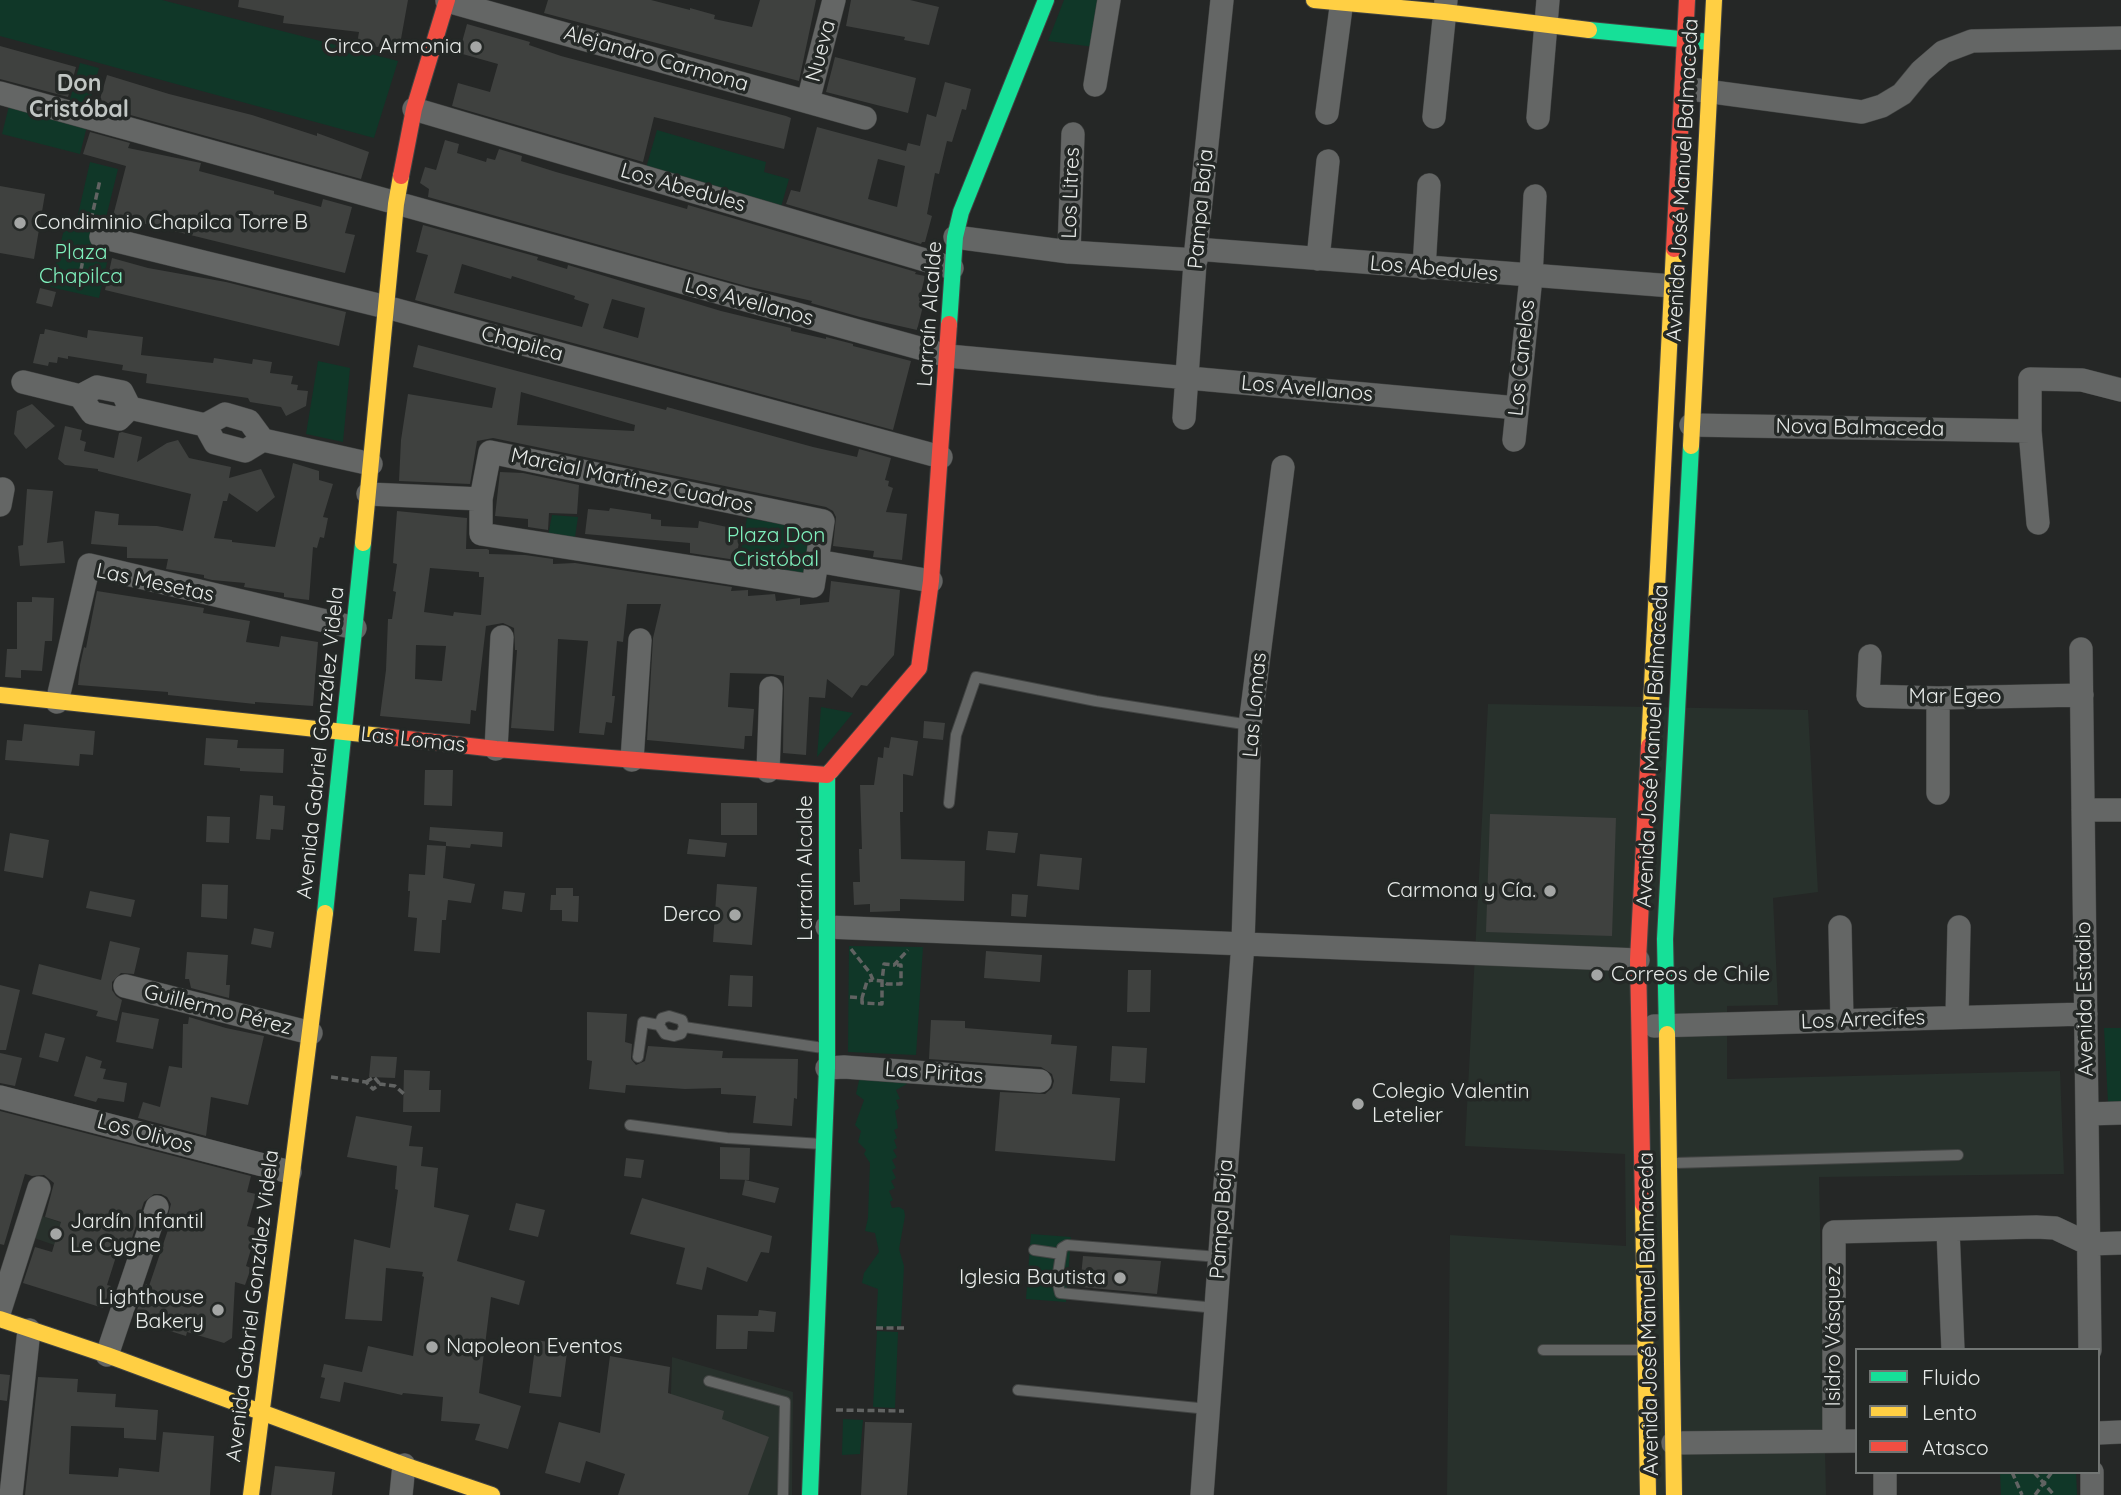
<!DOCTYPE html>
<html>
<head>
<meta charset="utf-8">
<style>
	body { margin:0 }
	#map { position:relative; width:2121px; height:1495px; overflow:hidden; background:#252726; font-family:Quicksand,sans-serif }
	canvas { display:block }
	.legend { position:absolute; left:1855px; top:1348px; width:245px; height:126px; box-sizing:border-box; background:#242826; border:2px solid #727674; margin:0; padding:9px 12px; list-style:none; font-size:21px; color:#e8ebe9 }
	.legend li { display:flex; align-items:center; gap:14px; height:35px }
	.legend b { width:35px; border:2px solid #727674 }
</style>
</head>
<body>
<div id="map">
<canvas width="2121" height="1495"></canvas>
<ul class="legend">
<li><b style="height:9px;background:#16e098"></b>Fluido</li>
<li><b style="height:9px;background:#ffcf43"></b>Lento</li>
<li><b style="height:9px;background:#f24e42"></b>Atasco</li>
</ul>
</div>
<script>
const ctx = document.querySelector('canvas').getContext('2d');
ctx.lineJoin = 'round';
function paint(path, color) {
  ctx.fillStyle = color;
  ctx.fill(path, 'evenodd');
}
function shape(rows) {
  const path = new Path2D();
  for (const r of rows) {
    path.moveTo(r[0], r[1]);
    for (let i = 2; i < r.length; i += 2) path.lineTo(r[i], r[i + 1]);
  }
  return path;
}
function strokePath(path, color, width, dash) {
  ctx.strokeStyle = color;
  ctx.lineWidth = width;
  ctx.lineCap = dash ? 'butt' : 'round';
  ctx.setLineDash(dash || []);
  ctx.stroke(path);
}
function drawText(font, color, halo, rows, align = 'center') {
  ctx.font = font + ' Quicksand,sans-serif';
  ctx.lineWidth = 7;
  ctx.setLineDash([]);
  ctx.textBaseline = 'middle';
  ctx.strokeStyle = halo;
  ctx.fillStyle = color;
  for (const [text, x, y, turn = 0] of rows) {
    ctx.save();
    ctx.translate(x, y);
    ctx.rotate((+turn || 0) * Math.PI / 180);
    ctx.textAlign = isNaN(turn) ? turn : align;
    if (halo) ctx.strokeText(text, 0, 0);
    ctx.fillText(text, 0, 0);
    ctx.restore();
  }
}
paint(shape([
	[1488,704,1808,710,1818,892,1773,898,1778,1005,1727,1006,1727,1079,2060,1071,2064,1174,1819,1177,1826,1495,1447,1495,1450,1235,1626,1246,1625,1154,1465,1146],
	[42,1216,79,1229,63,1248,34,1238],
	[672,1357,793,1392,792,1495,668,1495]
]), '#28312c');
paint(shape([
	[0,0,162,0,398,61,374,138,0,36],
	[1064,0,1098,0,1094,47,1048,41],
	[80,63,99,68,88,108,69,103],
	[10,102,88,122,80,154,2,134],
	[657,130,766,162,764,172,789,179,781,207,646,168],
	[90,162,118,169,99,246,110,249,99,298,50,287,67,217,77,219],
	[318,361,350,368,343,442,306,434],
	[552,515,578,517,575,537,548,536],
	[747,518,814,530,805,578,738,566],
	[821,707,853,713,817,757],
	[849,946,923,947,916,1055,848,1052],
	[2104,1028,2121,1028,2121,1102,2108,1102],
	[860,1076,900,1077,907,1084,896,1090,900,1099,896,1100,899,1108,895,1111,898,1128,894,1130,897,1138,894,1140,897,1148,893,1150,897,1157,892,1160,896,1168,892,1170,896,1178,891,1181,895,1188,889,1191,893,1200,890,1202,892,1208,899,1207,904,1210,905,1216,899,1249,904,1266,901,1326,876,1328,878,1289,862,1283,864,1273,879,1252,875,1233,865,1231,868,1218,870,1163,864,1154,866,1150,858,1142,861,1131,855,1125,864,1100,856,1094],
	[1031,1234,1071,1237,1066,1302,1026,1299],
	[877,1331,898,1332,895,1408,873,1407],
	[843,1419,863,1420,860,1454,842,1455],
	[2000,1472,2076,1472,2077,1495,2001,1495]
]), '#103728');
paint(shape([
	[239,0,408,0,399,50,357,44,359,32,283,23,284,16,238,7],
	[548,0,651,0,690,10,690,8,715,15,714,19,752,27,760,0,816,0,799,81,544,13],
	[851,0,910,0,939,7,929,45,904,40,905,37,846,26],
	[467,24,530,42,529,45,561,56,786,116,791,118,784,149,654,117,643,162,452,106,458,83,490,92,498,64,459,53],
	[0,46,76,67,68,97,0,79],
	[835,57,916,78,908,113,826,92],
	[107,75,169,94,252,115,317,136,317,133,369,152,361,179,98,106],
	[945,82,971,89,966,110,962,109,952,142,947,141,939,174,935,173,927,214,932,216,925,242,922,242,921,244,786,204,791,190,800,192,817,127,906,151,908,143,920,146,927,114,936,117],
	[878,159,905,166,897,207,868,199],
	[90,132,130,143,128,148,201,163,199,171,274,191,274,194,321,207,323,199,352,207,345,233,355,235,345,273,113,216,126,166,83,154],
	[445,140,459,144,457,153,486,162,487,158,495,160,499,149,522,156,521,161,556,172,687,209,688,205,916,272,915,274,925,276,919,301,924,302,917,330,860,317,811,303,812,301,746,286,428,197,429,189,420,183,425,167,436,170],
	[0,186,45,194,34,259,0,253],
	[423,225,538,257,537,260,567,269,568,265,721,311,791,328,791,331,826,339,826,337,853,344,853,346,911,361,893,430,415,300,428,255,416,252],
	[462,264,511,279,512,276,575,296,574,299,589,304,582,327,454,293],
	[612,299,645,308,638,338,603,328],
	[112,258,148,268,226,282,346,312,339,346,105,290],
	[40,288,56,292,52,307,36,303],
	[45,329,87,338,88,330,143,337,141,355,213,363,214,358,252,364,253,359,272,362,270,373,293,376,291,384,298,385,297,390,308,391,306,406,286,416,281,407,250,402,248,398,146,383,147,374,122,370,123,365,68,356,68,359,58,357,57,363,49,362,48,366,33,363,40,334,44,334],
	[418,345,666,410,667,407,813,447,857,457,859,449,891,458,885,480,889,481,888,486,893,488,886,512,907,514,902,560,873,557,874,551,833,546,836,517,833,511,826,507,493,438,477,441,470,484,399,481,401,440,408,394,492,408,496,388,413,367],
	[521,392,635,425,634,431,517,425],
	[32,404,55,426,26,449,14,434,17,411],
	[65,426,82,430,80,440,86,442,84,451,114,458,119,433,122,432,142,437,137,462,167,443,178,440,189,458,231,467,229,478,261,469,275,497,257,512,229,493,227,501,223,501,214,538,232,540,232,542,275,547,293,463,319,471,319,480,333,484,323,517,328,518,324,538,320,537,317,548,313,547,309,600,284,597,284,593,244,587,245,583,212,580,204,578,204,575,166,569,168,559,127,558,127,547,91,544,95,511,119,514,118,525,157,526,183,531,191,494,98,471,98,469,65,465,58,459],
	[500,472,523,473,579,485,577,514,549,513,548,530,528,527,528,519,495,516],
	[27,489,53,491,47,543,63,541,65,563,20,566,18,546,23,545],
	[610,508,651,514,651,519,661,520,661,526,698,528,699,521,741,530,736,560,690,553,690,543,585,534,588,509,609,511],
	[397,511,467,518,466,549,487,549,489,550,489,554,525,555,553,559,553,564,575,563,732,587,731,591,748,590,748,596,775,594,776,601,800,598,800,605,829,602,831,581,900,590,894,655,867,686,861,685,852,698,827,679,825,698,809,697,806,755,783,753,784,676,772,674,730,673,728,707,754,709,752,736,745,736,744,749,647,740,653,638,661,604,627,604,623,642,617,641,612,696,615,696,612,723,606,722,604,735,579,733,588,641,558,639,554,731,511,728,517,650,515,650,514,628,503,623,486,626,476,711,471,710,470,724,380,716,386,670,388,619,392,619,396,592,393,591,397,564,393,563],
	[430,568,479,572,479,577,484,577,481,615,454,612,453,616,424,612],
	[416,645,446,646,442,681,415,679],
	[97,591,204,608,203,613,250,621,246,642,279,647,281,636,318,642,313,706,255,702,255,704,168,695,168,692,78,685,80,665,84,647,86,648],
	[32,597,54,598,52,641,45,641,42,671,21,670,21,678,5,677,7,649,17,649,17,602,32,602],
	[924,721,945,723,943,740,923,738],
	[24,724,95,731,93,755,80,754,79,766,5,760,7,740,22,741],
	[891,737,918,741,913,776,903,774,903,812,900,812,901,859,965,861,964,901,900,899,900,911,870,912,870,904,854,905,853,882,860,882,859,849,862,849,860,785,874,785,878,757,883,758,884,747,889,748],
	[206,738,238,740,237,748,284,749,283,773,240,771,240,768,204,765],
	[425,770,453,770,452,806,424,805],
	[260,795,273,796,273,805,285,806,283,830,271,829,270,840,256,839],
	[721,803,757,803,757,835,721,835],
	[1490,814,1616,818,1612,936,1486,932],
	[207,816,230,817,229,843,206,842],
	[430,827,503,832,502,847,471,844,470,848,446,846,446,842,429,840],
	[988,831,1018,833,1015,853,986,850],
	[10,833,49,840,43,878,4,871],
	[689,839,727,843,725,857,687,854],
	[427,845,446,846,443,878,475,884,471,903,448,900,446,920,442,920,440,953,414,951,417,918,408,917,410,891,408,891,409,874,425,875],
	[1040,854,1082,858,1079,890,1037,886],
	[202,884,228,885,227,919,201,917],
	[717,884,757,887,752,945,713,942],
	[556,888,573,888,573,896,579,896,578,922,562,921,562,910,550,910,551,895,556,895],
	[90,891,135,900,131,917,86,908],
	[504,891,525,893,522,912,502,909],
	[1012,894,1028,895,1026,917,1011,916],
	[254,928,274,932,271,948,251,944],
	[110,941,140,948,134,974,121,973,112,982,112,990,116,996,122,1000,117,1021,96,1016,98,1011,32,994,39,964,101,980],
	[986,951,1042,955,1040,982,984,978],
	[187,952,228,955,226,985,230,985,229,998,191,988,189,979,185,979],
	[1128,970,1151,970,1150,1012,1127,1012],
	[730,975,753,976,752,1007,728,1006],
	[0,985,20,990,6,1050,0,1050],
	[122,1012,159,1019,153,1049,116,1042],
	[587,1012,627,1014,625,1042,632,1044,631,1059,636,1065,645,1061,648,1046,723,1051,722,1058,798,1059,797,1099,794,1098,792,1126,753,1123,756,1096,721,1094,721,1088,685,1089,626,1085,625,1093,589,1089,592,1061,587,1060],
	[189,1017,226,1028,264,1036,248,1105,211,1097,206,1136,138,1118,143,1102,160,1107,169,1066,182,1068,183,1024,188,1024],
	[931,1020,965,1021,965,1028,1052,1035,1051,1044,1077,1046,1072,1094,1120,1098,1115,1161,995,1151,1000,1092,1045,1094,1052,1088,1054,1081,1052,1074,1041,1067,929,1059],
	[45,1033,65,1038,58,1062,39,1057],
	[1112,1046,1147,1048,1145,1083,1110,1081],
	[0,1053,22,1058,15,1086,0,1083],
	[86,1056,102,1061,100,1068,106,1069,103,1079,127,1083,124,1102,98,1098,96,1102,74,1096],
	[371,1056,397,1057,395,1078,369,1077],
	[404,1070,430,1071,429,1090,441,1090,440,1112,403,1112],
	[0,1111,251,1176,247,1192,256,1194,247,1226,257,1229,246,1266,251,1268,245,1285,235,1282,232,1338,224,1343,187,1332,186,1336,170,1331,171,1327,135,1316,146,1284,149,1286,170,1224,166,1223,171,1204,167,1197,161,1194,154,1194,144,1202,129,1247,120,1244,107,1285,111,1286,103,1308,23,1283,35,1247,52,1252,61,1222,45,1217,54,1183,44,1175,32,1176,25,1174,4,1245,0,1244],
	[356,1116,412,1126,409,1146,423,1147,421,1166,438,1168,434,1207,469,1215,457,1261,525,1281,519,1305,491,1297,479,1393,521,1406,508,1449,475,1440,480,1424,441,1421,443,1397,403,1393,402,1395,344,1382,340,1402,320,1398,325,1378,321,1377,324,1364,362,1372,368,1346,413,1356,424,1277,422,1276,423,1272,386,1268,382,1321,345,1319,354,1239,390,1248,398,1190,395,1189,397,1166,347,1157],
	[720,1147,750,1148,749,1180,720,1179],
	[626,1158,644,1160,641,1178,624,1176],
	[745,1180,779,1188,775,1203,742,1195],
	[642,1198,772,1236,769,1253,761,1252,747,1282,707,1267,702,1290,676,1284,685,1248,630,1234],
	[516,1203,545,1210,538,1237,509,1230],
	[1083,1256,1161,1261,1157,1294,1080,1287],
	[759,1310,776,1312,774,1332,748,1331,747,1349,716,1349,717,1315,758,1316],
	[536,1340,568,1345,561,1397,529,1393],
	[610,1356,670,1367,668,1393,724,1411,722,1419,769,1437,748,1495,618,1495,625,1474,586,1461,580,1483,545,1473,559,1422,600,1433],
	[0,1374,10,1375,7,1401,0,1400],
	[38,1377,78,1379,77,1392,116,1394,115,1407,158,1410,156,1440,124,1438,124,1428,71,1426,69,1474,118,1477,119,1468,159,1472,163,1432,214,1436,210,1495,25,1495],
	[865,1422,912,1423,907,1495,861,1495],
	[275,1466,335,1472,332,1495,271,1495]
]), '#3f413f');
const lane = shape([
	[949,803,956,735,976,677,1096,701,1250,725],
	[659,1025,662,1018,669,1016,682,1020,684,1027],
	[684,1027,823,1048],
	[638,1057,643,1022,659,1025,665,1034,674,1036,681,1034,684,1027],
	[630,1125,727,1138,822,1144],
	[1674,1163,1958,1155],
	[1034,1250,1061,1254],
	[1033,1278,1057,1280],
	[1216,1308,1060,1293,1057,1280,1062,1248,1067,1245,1219,1257],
	[1543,1350,1642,1350],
	[709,1381,785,1402,783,1495],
	[1018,1390,1208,1409]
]);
const street = shape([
	[447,1,865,118],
	[1095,85,1109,0],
	[1698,90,1862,112,1882,106,1902,94,1921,71,1943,52,1972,41,2121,38],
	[0,93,948,356,1517,408],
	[808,101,834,0],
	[414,109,952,268],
	[1327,113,1342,0],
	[1434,117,1446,0],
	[1538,118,1548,0],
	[101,237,386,307,941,457],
	[955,237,1069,252,1196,260],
	[1196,249,1672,286],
	[1069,252,1073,134],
	[1318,259,1328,161],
	[1424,268,1429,185],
	[23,382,80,396,97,387,122,392,130,408,205,425,225,414,249,421,263,440,371,464],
	[80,396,92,413,119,419,130,408],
	[1184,418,1196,249,1222,0],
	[205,425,215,443,245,451,263,440],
	[1691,425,2030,431],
	[1514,440,1531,277,1535,196],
	[368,494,481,499],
	[0,505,3,489],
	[2038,523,2030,431,2030,379,2082,380,2121,390],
	[817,561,823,521,490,452,481,499,481,534,813,586,817,561,931,581],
	[2081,649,2090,1350],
	[1870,656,1868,696,1938,698,2082,695],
	[1938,698,1938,793],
	[57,702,89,565,355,628],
	[496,749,502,637],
	[632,760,640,640],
	[768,771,771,688],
	[2083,810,2121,810],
	[827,927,1638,960],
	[1840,927,1842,1021],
	[125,986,311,1033],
	[1957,1017,1959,927],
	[1654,1026,2086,1014],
	[827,1068,844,1067,1040,1081],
	[0,1097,290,1172],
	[2087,1114,2121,1113],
	[1948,1230,1953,1350],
	[0,1310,39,1188],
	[107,1355,157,1207],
	[2098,1433,2121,1432],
	[1834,1440,1834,1232,2036,1227,2055,1228,2089,1244,2121,1243],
	[1673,1443,1857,1441],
	[1885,1472,1885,1495],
	[2092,1472,2092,1495],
	[11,1495,29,1330],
	[401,1495,404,1465],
	[1202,1495,1243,943,1250,725,1283,467]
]);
const fast = shape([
	[1589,30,1710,42],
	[949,324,955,237,961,212,1046,0],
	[325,913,363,543],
	[1667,1034,1665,939,1691,446],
	[810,1495,827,1068,827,775,831,771]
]);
const slow = shape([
	[1314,0,1444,12,1589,30],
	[1691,446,1714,0],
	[363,543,396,204,401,176],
	[0,695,381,736],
	[1649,746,1674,249],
	[1667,1034,1674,1495],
	[1643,1204,1648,1495],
	[0,1319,107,1355,404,1465,492,1495],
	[251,1495,325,913]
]);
const jam = shape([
	[401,176,414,109,447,0],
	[1674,249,1687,0],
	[381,736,496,749,827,775],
	[831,771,919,668,931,581,949,324],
	[1643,1204,1638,960,1649,746]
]);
strokePath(lane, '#424443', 12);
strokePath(street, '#424443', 24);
strokePath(fast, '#424443', 18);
strokePath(slow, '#424443', 18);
strokePath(jam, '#424443', 18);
strokePath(shape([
	[91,220,100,180],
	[81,270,85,248],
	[851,949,870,973,873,980,882,981,884,964,894,965,908,950],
	[850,997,862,998,867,981,873,980],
	[862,998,862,1003,882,1004,882,981,887,984,901,984,901,965,894,965],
	[331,1077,366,1082,373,1089,380,1084,395,1086,404,1094],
	[366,1082,374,1077,380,1084],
	[876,1328,907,1328],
	[836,1410,904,1411],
	[2012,1472,2022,1495],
	[2034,1472,2054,1495],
	[2035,1495,2052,1472]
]), '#616362', 3.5, [7, 3.5]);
strokePath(lane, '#646665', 10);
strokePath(street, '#646665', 23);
strokePath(fast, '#16e098', 16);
strokePath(slow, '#ffcf43', 16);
strokePath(jam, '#f24e42', 16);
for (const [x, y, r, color] of [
	[476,47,7,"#a4a6a5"],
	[20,223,7,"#a4a6a5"],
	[1550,891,7,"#a4a6a5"],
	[735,915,7,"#a4a6a5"],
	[1597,975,7,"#a4a6a5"],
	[1358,1104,7,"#a4a6a5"],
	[56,1234,7,"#a4a6a5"],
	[1120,1278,7,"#a4a6a5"],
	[218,1310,7,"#a4a6a5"],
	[432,1347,7,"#a4a6a5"]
]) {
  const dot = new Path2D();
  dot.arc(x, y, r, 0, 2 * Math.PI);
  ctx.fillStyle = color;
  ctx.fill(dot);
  strokePath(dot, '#242826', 2.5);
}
drawText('21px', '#e8ebe9', '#242826', [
	["Circo Armonia",462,47],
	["Condiminio Chapilca Torre B",34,223,"left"],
	["Carmona y Cía.",1536,891],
	["Derco",721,915],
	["Correos de Chile",1611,975,"left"],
	["Colegio Valentin",1372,1092,"left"],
	["Letelier",1372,1116,"left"],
	["Jardín Infantil",70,1222,"left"],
	["Le Cygne",70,1246,"left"],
	["Iglesia Bautista",1106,1278],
	["Lighthouse",204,1298],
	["Bakery",204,1322],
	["Napoleon Eventos",446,1347,"left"]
], 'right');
drawText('21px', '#e8ebe9', '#242826', [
	["Nueva",821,51,-75],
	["Alejandro Carmona",656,59,16],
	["Avenida José Manuel Balmaceda",1683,180,-87],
	["Los Abedules",683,188,16],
	["Los Litres",1071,193,-88],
	["Pampa Baja",1201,209,-85],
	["Los Abedules",1434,269,5],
	["Los Avellanos",749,302,15],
	["Larraín Alcalde",930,314,-86],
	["Chapilca",522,344,15],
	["Los Canelos",1522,358,-84],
	["Los Avellanos",1307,389,5],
	["Nova Balmaceda",1860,428,1],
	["Marcial Martínez Cuadros",632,481,12],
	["Las Mesetas",155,583,12],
	["Mar Egeo",1955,697],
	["Las Lomas",1255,705,-85],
	["Las Lomas",413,740,6],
	["Avenida Gabriel González Videla",321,743,-84],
	["Avenida José Manuel Balmaceda",1653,746,-87],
	["Larraín Alcalde",806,868,-90],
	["Avenida Estadio",2085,999,-91],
	["Guillermo Pérez",218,1010,14],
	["Los Arrecifes",1863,1020,-2],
	["Las Piritas",934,1073,4],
	["Los Olivos",145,1134,15],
	["Pampa Baja",1222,1219,-86],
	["Avenida Gabriel González Videla",253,1306,-83],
	["Avenida José Manuel Balmaceda",1649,1314,-91],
	["Isidro Vásquez",1834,1336,-90]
]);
drawText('21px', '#7ff1bd', '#242826', [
	["Plaza",81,253],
	["Chapilca",81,277],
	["Plaza Don",776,536],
	["Cristóbal",776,560]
]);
drawText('bold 23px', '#c1c6c4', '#242826', [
	["Don",79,84],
	["Cristóbal",79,110]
]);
</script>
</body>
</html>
